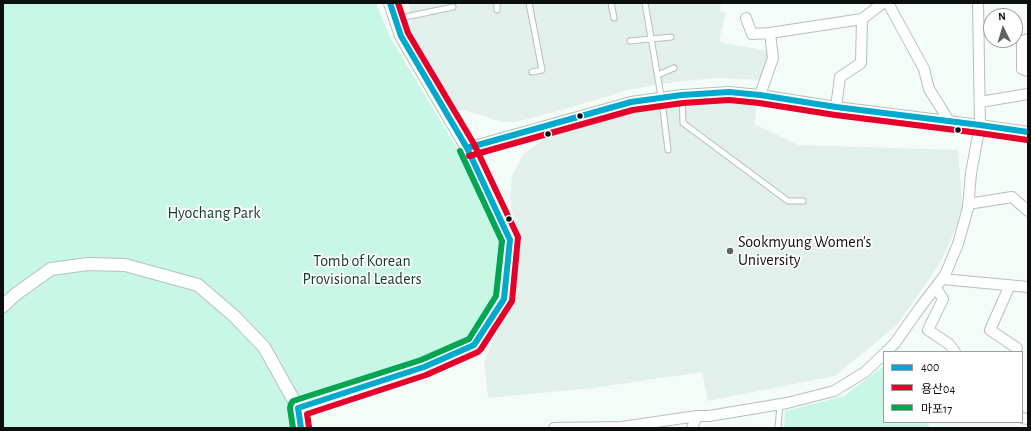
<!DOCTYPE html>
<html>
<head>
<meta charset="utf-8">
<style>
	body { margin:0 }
	#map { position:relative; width:1031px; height:431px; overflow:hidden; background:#f4fcf8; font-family:"Alegreya Sans","Noto Sans KR",sans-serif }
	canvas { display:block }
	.frame { position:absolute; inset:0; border:4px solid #0b100e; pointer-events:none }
	.legend { position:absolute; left:883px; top:351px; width:140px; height:72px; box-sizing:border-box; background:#fff; border:1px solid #9d9f9f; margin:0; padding:5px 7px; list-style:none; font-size:12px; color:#0b100e }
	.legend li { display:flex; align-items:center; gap:8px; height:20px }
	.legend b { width:20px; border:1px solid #9d9f9f }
	.north { position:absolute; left:983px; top:8px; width:40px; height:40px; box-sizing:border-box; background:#fff; border:1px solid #9d9f9f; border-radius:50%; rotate:355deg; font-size:11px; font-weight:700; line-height:16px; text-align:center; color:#0b100e }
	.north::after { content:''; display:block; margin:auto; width:14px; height:18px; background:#5d6360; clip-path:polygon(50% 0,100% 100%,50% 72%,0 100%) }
</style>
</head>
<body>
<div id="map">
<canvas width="1031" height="431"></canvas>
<div class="frame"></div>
<ul class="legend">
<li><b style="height:5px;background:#00a9ce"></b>400</li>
<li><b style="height:5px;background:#e4002b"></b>용산04</li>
<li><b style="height:5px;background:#00a651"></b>마포17</li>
</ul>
<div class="north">N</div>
</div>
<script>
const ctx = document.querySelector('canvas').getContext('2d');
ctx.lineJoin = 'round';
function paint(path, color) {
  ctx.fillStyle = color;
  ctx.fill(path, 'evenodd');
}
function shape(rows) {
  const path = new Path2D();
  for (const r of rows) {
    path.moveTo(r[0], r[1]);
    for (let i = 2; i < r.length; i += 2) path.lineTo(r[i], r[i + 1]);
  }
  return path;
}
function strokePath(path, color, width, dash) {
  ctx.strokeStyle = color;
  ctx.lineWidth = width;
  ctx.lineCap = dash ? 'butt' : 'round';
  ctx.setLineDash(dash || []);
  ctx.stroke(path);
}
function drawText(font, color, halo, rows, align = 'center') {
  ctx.font = font + ' "Alegreya Sans",sans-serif';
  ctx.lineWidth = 3.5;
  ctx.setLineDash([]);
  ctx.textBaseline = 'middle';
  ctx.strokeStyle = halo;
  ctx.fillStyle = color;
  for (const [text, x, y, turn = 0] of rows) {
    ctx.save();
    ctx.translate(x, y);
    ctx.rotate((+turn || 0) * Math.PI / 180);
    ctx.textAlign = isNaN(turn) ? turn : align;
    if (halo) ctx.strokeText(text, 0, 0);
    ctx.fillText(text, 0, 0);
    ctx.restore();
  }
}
paint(shape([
	[409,3,721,3,720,11,726,13,719,40,723,43,770,51,763,80,716,78,675,82,631,89,562,110,516,122,503,122,467,111,453,110,411,32],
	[705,102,757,105,754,124,798,145,958,150,963,213,940,263,897,325,835,376,708,401,702,372,593,388,488,398,484,361,512,301,517,239,510,199,512,176,523,155,545,138,631,111]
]), '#e1f0ea');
paint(shape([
	[3,3,377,3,377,6,391,39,462,156,505,241,499,298,471,341,422,363,293,407,296,428,3,428],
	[884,366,884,422,927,422,930,428,784,428,785,411,844,396]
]), '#c9f7e6');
const service = shape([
	[529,3,542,70,532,72],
	[611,3,614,18],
	[645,3,661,96],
	[497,10,497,3],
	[396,19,453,7],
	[630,41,671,37],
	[658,75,674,68],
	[682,95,683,123,788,201,803,201],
	[662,101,668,150],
	[778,428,780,405]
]);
const minor = shape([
	[888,3,924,69,929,89,949,121],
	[746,18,752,34,770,33,862,19,883,3],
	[1028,39,1022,41,1022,69,1028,71],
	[760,95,773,58,770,33],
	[980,102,1028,94],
	[836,107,840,77,861,63,862,19],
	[467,148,631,102,682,95,729,92,760,95,836,107,980,125,1028,132],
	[968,204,1012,197,1028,211],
	[942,279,1028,287],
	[1010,285,990,330,1017,348],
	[936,288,943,299,928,330,949,344,955,352],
	[886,352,895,343,919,309,945,275,958,244,968,208,971,173,980,125,978,3],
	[1022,418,1028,419],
	[554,428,622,427,697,416,709,416,787,403,834,391,865,372,884,354],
	[692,428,697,416]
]);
const tertiary = shape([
	[3,306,16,294,51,269,88,264,125,265,198,285,234,316,264,347,298,408],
	[301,428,298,408,424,367,474,345,504,299,510,240,467,148,401,36,390,3]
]);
strokePath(service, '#b8bebb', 7);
strokePath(minor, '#b8bebb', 12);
strokePath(tertiary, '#b8bebb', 14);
strokePath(service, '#fdfffe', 5);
strokePath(minor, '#fdfffe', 10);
strokePath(tertiary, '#fdfffe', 12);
strokePath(shape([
	[467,148,631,102,682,95,729,92,760,95,836,107,980,125,1028,132],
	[301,428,298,408,424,367,474,345,504,299,510,240,467,148,401,36,390,3]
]), '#00a9ce', 6);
strokePath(shape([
	[469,156,633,110,683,103,729,100,759,103,835,115,979,133,1027,140],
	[309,427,307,414,426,375,478,352,481,349,512,301,518,237,474,144,408,33,398,3]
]), '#e4002b', 6);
strokePath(shape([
	[293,428,290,408,291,404,293,401,421,360,469,339,496,296,502,241,460,151]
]), '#00a651', 6);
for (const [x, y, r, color] of [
	[580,116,3.5,"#0b100e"],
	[958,130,3.5,"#0b100e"],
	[548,134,3.5,"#0b100e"],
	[509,219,3.5,"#0b100e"],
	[730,251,4,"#5d6360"]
]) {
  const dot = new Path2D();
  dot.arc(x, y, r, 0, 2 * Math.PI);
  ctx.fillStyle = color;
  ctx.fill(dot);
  strokePath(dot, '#fff', 1.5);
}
drawText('16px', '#11392d', '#fff', [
	["Hyochang Park",214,213],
	["Tomb of Korean",362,261],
	["Provisional Leaders",362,279]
]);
drawText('16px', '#0b100e', '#fff', [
	["Sookmyung Women's",738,242],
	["University",738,260]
], 'left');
</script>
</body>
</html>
